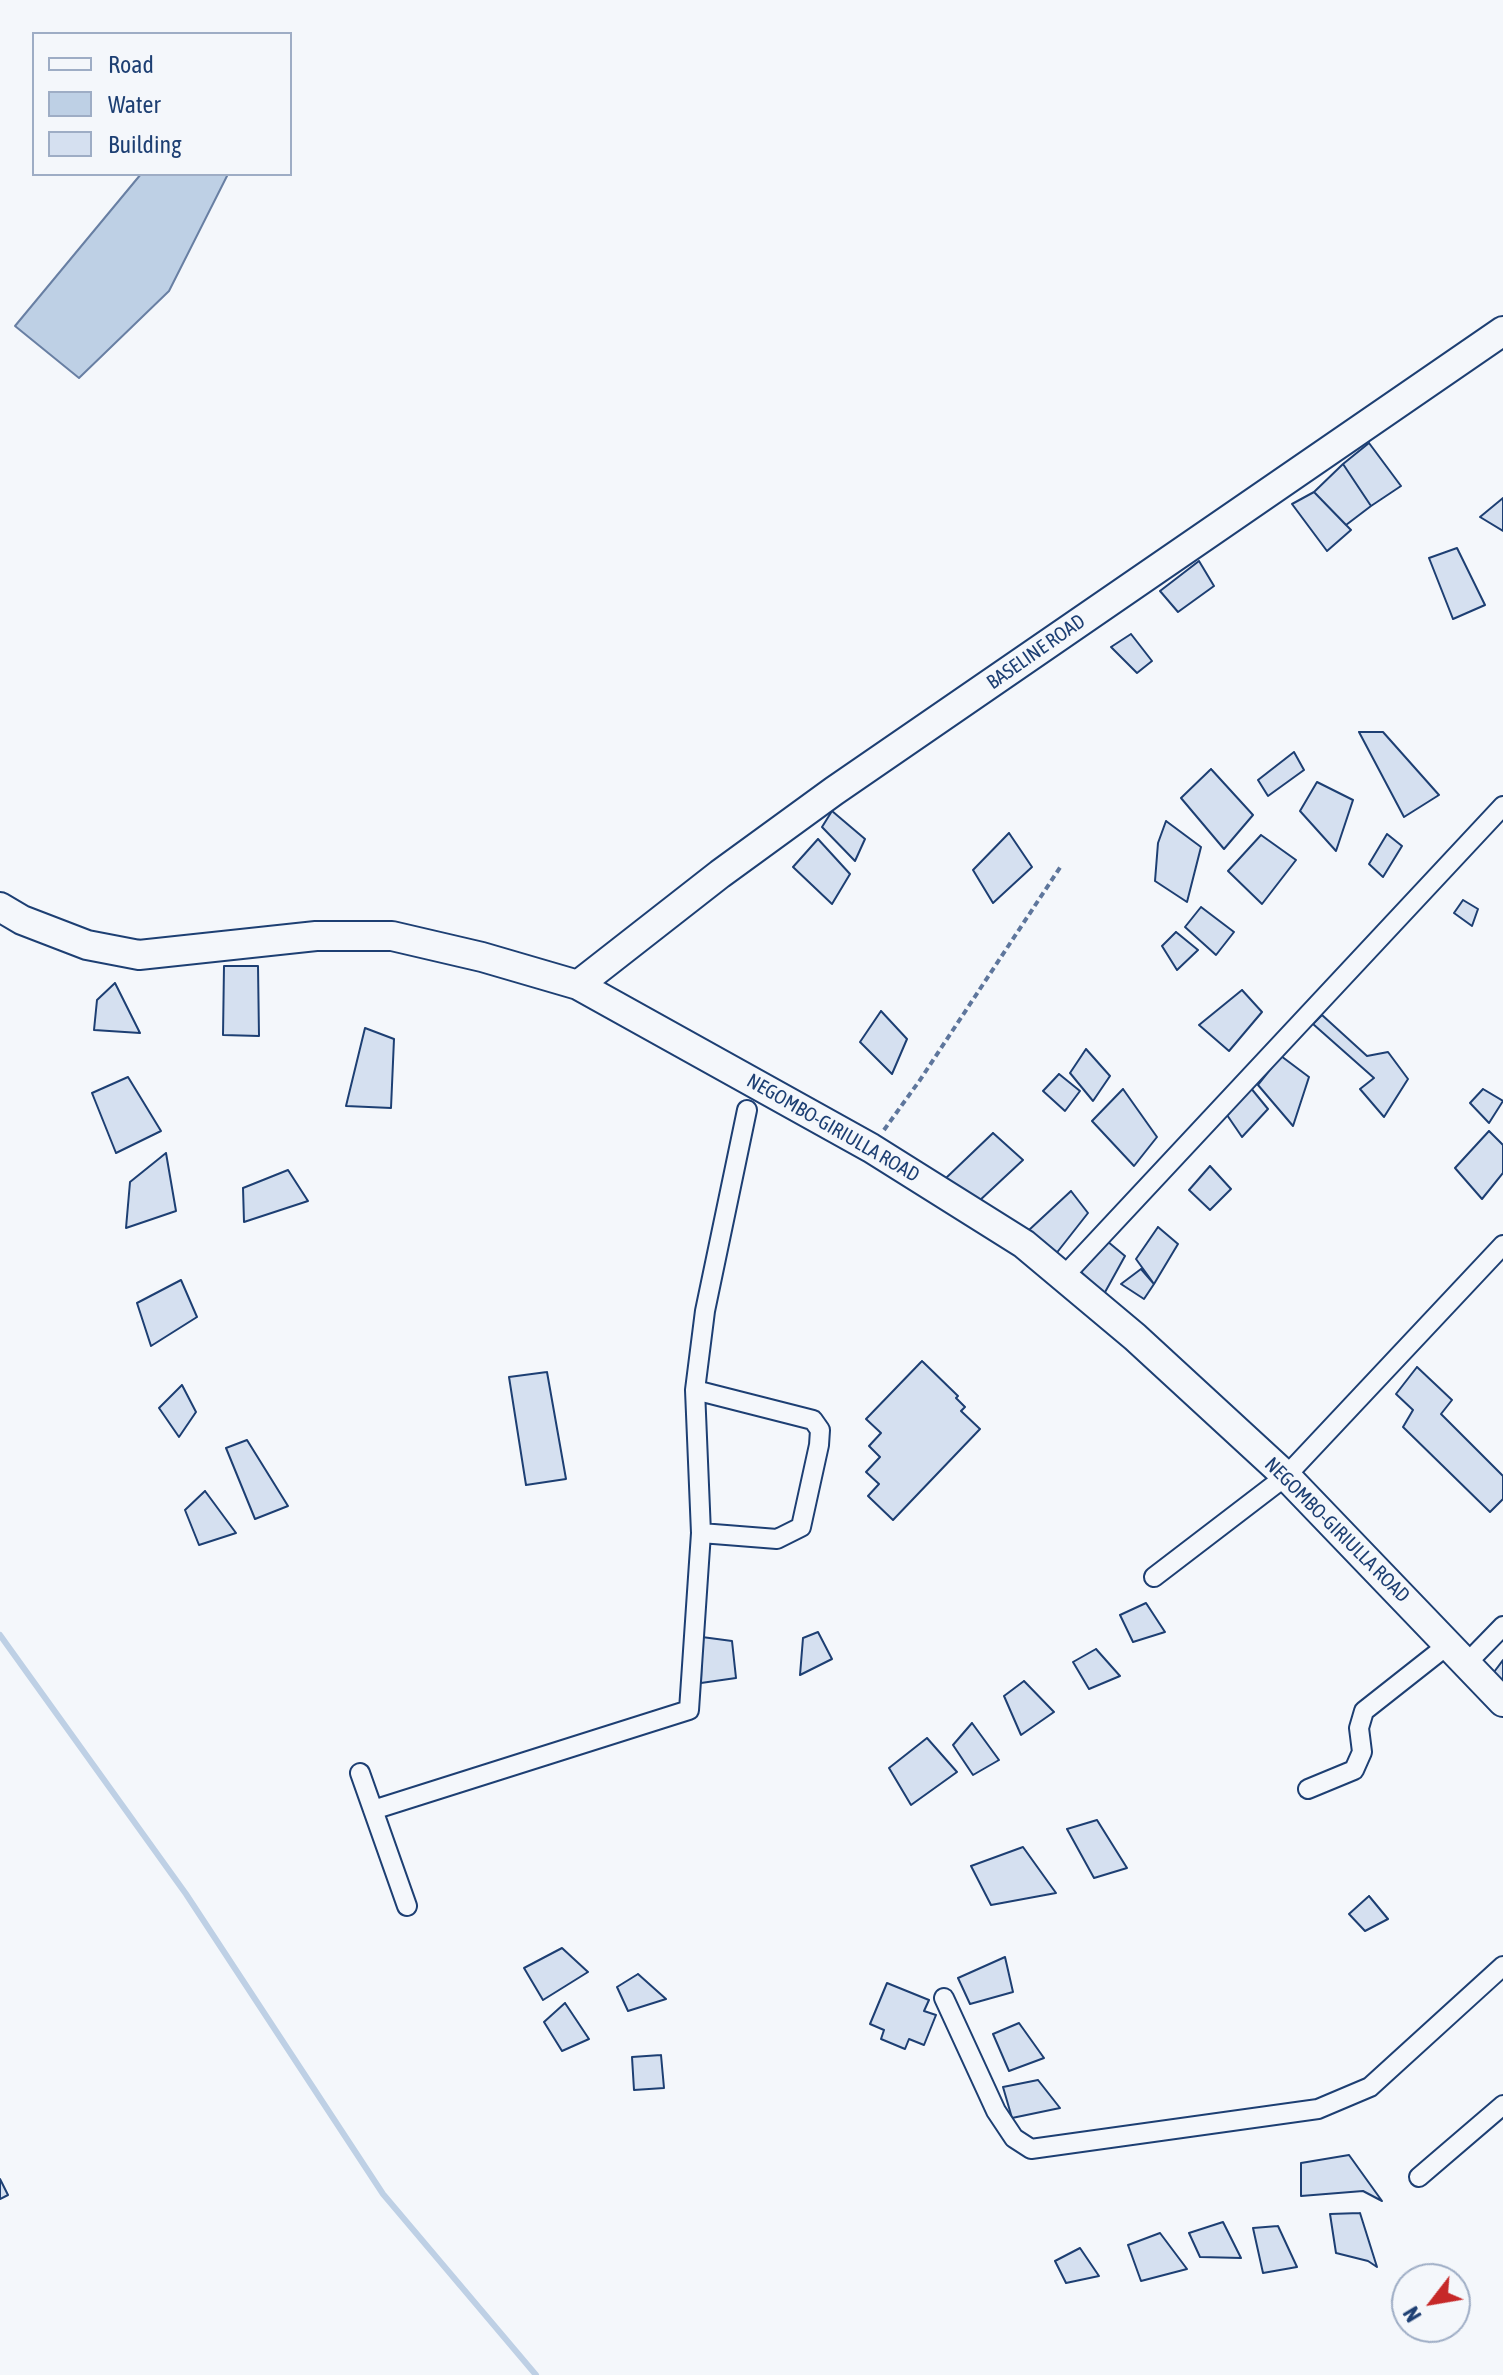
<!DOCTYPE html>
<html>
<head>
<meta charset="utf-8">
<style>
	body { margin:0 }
	#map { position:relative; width:1503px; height:2375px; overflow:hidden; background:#f4f7fb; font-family:"Asap Condensed",sans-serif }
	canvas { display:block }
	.legend { position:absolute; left:32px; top:32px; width:260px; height:144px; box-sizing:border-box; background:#f4f7fb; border:2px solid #9eadc5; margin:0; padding:10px 14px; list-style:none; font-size:24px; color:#1d3f73 }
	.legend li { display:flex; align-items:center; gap:16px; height:40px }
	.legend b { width:40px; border:2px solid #9eadc5 }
	.north { position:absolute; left:1391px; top:2263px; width:80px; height:80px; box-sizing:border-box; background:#f4f7fb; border:2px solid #9eadc5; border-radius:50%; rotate:239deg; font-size:22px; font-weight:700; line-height:32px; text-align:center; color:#1d3f73 }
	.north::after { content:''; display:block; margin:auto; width:28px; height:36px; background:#c62828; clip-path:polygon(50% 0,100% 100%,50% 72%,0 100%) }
</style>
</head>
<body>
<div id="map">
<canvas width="1503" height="2375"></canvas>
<ul class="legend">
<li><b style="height:10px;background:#f4f7fb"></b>Road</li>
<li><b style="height:22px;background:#bed0e5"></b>Water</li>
<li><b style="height:22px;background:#d5e0f0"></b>Building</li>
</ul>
<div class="north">N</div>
</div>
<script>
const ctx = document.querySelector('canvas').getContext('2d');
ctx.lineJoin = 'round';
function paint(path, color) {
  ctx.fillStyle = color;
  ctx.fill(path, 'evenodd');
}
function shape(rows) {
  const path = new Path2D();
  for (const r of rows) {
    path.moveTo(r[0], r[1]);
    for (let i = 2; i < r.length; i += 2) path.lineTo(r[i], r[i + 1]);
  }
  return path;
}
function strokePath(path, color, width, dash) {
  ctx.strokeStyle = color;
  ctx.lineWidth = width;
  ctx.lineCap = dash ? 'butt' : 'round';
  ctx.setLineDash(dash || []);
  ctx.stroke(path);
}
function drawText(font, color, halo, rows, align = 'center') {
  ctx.font = font + ' "Asap Condensed",sans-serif';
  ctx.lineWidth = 6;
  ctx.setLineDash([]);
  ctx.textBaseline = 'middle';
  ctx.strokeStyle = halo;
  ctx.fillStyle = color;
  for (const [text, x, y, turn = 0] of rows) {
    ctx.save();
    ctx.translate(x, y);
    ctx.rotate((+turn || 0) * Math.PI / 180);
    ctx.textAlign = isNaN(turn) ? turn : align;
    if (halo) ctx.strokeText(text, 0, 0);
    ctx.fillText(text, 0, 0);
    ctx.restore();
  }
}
const water = shape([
	[141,174,228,174,169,291,79,378,15,326,141,174]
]);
paint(water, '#bed0e5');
strokePath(water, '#687fa3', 2);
strokePath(shape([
	[0,1635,186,1894,383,2194,536,2375]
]), '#bed0e5', 6);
const building = shape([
	[1369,443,1401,486,1371,506,1343,464,1369,443],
	[1343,464,1371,506,1346,525,1314,492,1343,464],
	[1314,492,1351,530,1327,551,1292,504,1314,492],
	[1503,498,1503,531,1480,517,1503,498],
	[1457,548,1485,605,1453,619,1429,558,1457,548],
	[1199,561,1214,586,1178,612,1160,591,1199,561],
	[1131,634,1152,661,1137,673,1111,647,1131,634],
	[1359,732,1383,732,1439,795,1404,817,1359,732],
	[1294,752,1304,770,1268,796,1258,780,1294,752],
	[1211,769,1253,815,1224,849,1181,798,1211,769],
	[1317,782,1353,800,1336,851,1300,811,1317,782],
	[832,811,865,839,855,861,822,827,832,811],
	[1166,821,1201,847,1187,902,1155,881,1158,843,1166,821],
	[1009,833,1032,867,993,903,973,870,1009,833],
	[1387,834,1402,846,1383,877,1369,864,1387,834],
	[1261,835,1296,860,1262,904,1228,871,1261,835],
	[818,839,850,874,832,904,793,867,818,839],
	[1463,900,1478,909,1472,926,1454,913,1463,900],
	[1201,907,1234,932,1216,955,1185,927,1201,907],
	[1176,932,1198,950,1177,970,1162,946,1176,932],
	[224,966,258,966,259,1036,223,1035,224,966],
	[115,983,140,1033,94,1030,97,1000,115,983],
	[1242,990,1262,1012,1229,1051,1199,1025,1242,990],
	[881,1011,907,1039,892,1074,860,1042,881,1011],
	[1322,1015,1367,1056,1388,1052,1408,1079,1384,1117,1360,1089,1374,1078,1313,1024,1322,1015],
	[365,1028,394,1039,391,1108,346,1106,365,1028],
	[1086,1049,1110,1076,1093,1101,1070,1073,1086,1049],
	[1281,1056,1309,1077,1293,1126,1258,1085,1281,1056],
	[1059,1074,1080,1091,1065,1111,1043,1091,1059,1074],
	[128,1077,161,1131,116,1153,92,1093,128,1077],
	[1250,1087,1268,1109,1242,1137,1227,1115,1250,1087],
	[1123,1089,1157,1137,1134,1166,1092,1121,1123,1089],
	[1483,1089,1503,1101,1489,1123,1470,1103,1483,1089],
	[1489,1131,1503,1145,1503,1173,1482,1199,1455,1168,1489,1131],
	[993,1133,1023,1160,978,1202,946,1178,993,1133],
	[166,1153,176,1211,126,1228,130,1182,166,1153],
	[1210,1166,1231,1189,1210,1210,1189,1190,1210,1166],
	[288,1170,308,1201,244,1222,243,1188,288,1170],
	[1071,1191,1088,1213,1055,1255,1029,1230,1071,1191],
	[1158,1227,1178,1244,1154,1284,1136,1259,1158,1227],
	[1107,1241,1125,1256,1104,1294,1081,1272,1107,1241],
	[1141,1269,1154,1284,1144,1299,1121,1284,1141,1269],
	[181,1280,197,1317,151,1346,137,1303,181,1280],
	[922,1361,958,1396,956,1398,965,1407,961,1411,980,1429,893,1520,868,1496,879,1484,866,1472,880,1457,869,1446,881,1433,866,1419,922,1361],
	[1417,1367,1452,1400,1441,1414,1503,1476,1503,1499,1490,1512,1403,1427,1413,1410,1396,1394,1417,1367],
	[547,1372,566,1479,526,1485,509,1377,547,1372],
	[182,1385,196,1412,179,1437,159,1408,182,1385],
	[247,1440,288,1506,255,1519,226,1448,247,1440],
	[205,1491,236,1533,199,1545,185,1510,205,1491],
	[1146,1603,1165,1632,1133,1642,1120,1615,1146,1603],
	[818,1632,832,1659,800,1675,803,1638,818,1632],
	[702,1637,732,1641,736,1678,701,1683,702,1637],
	[1096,1649,1120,1676,1089,1689,1073,1662,1096,1649],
	[1503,1660,1503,1688,1491,1676,1503,1660],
	[1024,1681,1054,1712,1021,1735,1004,1696,1024,1681],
	[972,1723,999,1760,973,1775,953,1745,972,1723],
	[927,1738,957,1772,911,1805,889,1768,927,1738],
	[1097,1820,1127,1868,1094,1878,1067,1829,1097,1820],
	[1023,1847,1056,1893,991,1905,971,1866,1023,1847],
	[1369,1896,1388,1919,1365,1931,1349,1914,1369,1896],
	[562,1948,588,1972,543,2000,524,1968,562,1948],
	[1005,1957,1013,1992,970,2004,958,1978,1005,1957],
	[638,1974,666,1999,628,2011,617,1987,638,1974],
	[887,1983,929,2000,924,2011,936,2015,924,2045,909,2039,905,2049,881,2039,884,2030,870,2024,887,1983],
	[565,2003,589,2039,562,2051,544,2022,565,2003],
	[1019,2023,1044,2058,1009,2071,993,2034,1019,2023],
	[661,2055,664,2088,634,2090,632,2057,661,2055],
	[1038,2080,1060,2108,1012,2118,1003,2087,1038,2080],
	[1349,2155,1382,2201,1363,2191,1301,2196,1301,2163,1349,2155],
	[0,2179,8,2195,0,2199,0,2179],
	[1360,2213,1377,2267,1368,2261,1336,2253,1330,2214,1360,2213],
	[1223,2222,1241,2258,1200,2257,1189,2233,1223,2222],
	[1278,2226,1297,2267,1263,2273,1253,2228,1278,2226],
	[1160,2233,1187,2269,1141,2281,1128,2245,1160,2233],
	[1080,2248,1099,2276,1066,2283,1055,2261,1080,2248]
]);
paint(building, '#d5e0f0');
strokePath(building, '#1d3f73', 2);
const minor = shape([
	[1064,1276,1503,806],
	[695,1390,813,1420,820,1430,819,1445,801,1527,777,1539,701,1533],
	[1154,1577,1286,1476,1503,1245],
	[1467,1663,1503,1626],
	[360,1773,407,1906],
	[1308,1789,1354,1770,1362,1752,1359,1728,1364,1711,1449,1644],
	[373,1810,689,1710,701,1533,695,1390,705,1311,747,1110],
	[944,1998,996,2111,1014,2138,1031,2149,1318,2109,1370,2087,1503,1966],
	[1419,2177,1503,2105]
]);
const primary = shape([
	[0,907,22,920,87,945,139,955,316,936,392,936,482,957,578,985,871,1148,1024,1244,1135,1337,1286,1476,1503,1702],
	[578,985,720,874,834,791,1503,331]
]);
strokePath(minor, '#1d3f73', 22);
strokePath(primary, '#1d3f73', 32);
strokePath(shape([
	[884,1130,920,1080,1061,866]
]), '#5e769c', 4, [6, 4]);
strokePath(minor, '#f4f7fb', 18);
strokePath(primary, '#f4f7fb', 28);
drawText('20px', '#1d3f73', '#f4f7fb', [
	["BASELINE ROAD",1036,652,-35],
	["NEGOMBO-GIRIULLA ROAD",833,1128,30],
	["NEGOMBO-GIRIULLA ROAD",1337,1530,45]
]);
</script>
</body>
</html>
